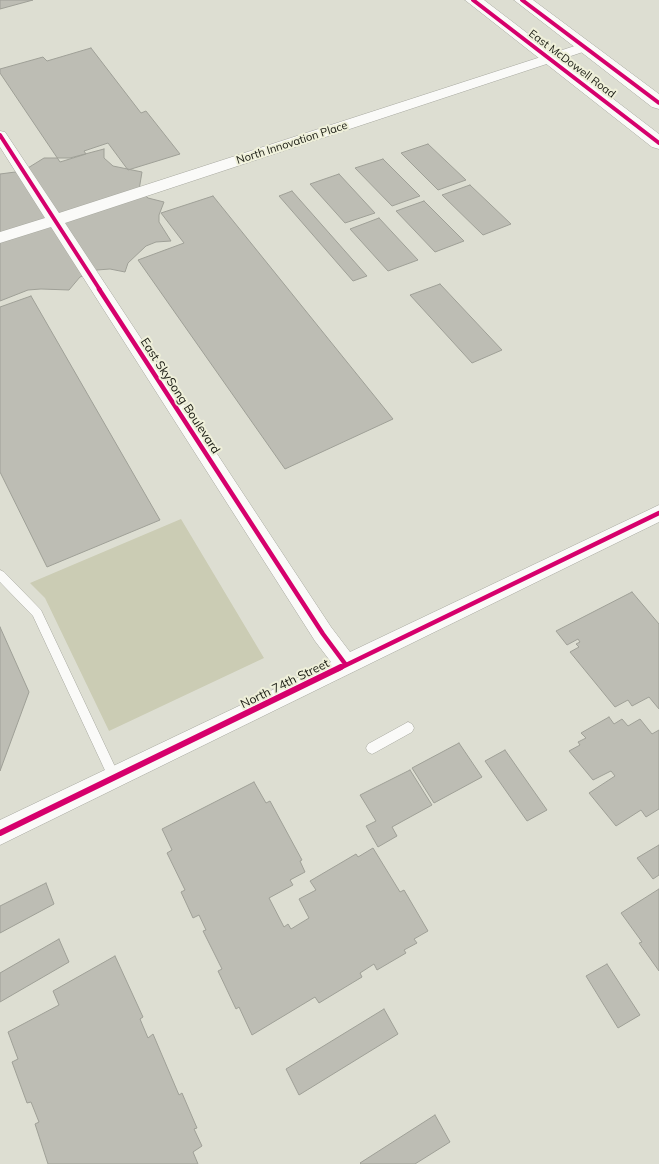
<!DOCTYPE html>
<html>
<head>
<meta charset="utf-8">
<style>
	body { margin:0 }
	canvas { display:block; background:#ddded2 }
</style>
</head>
<body>
<canvas width="659" height="1164"></canvas>
<script>
const ctx = document.querySelector('canvas').getContext('2d');
ctx.lineJoin = 'round';
function paint(path, color) {
  ctx.fillStyle = color;
  ctx.fill(path, 'evenodd');
}
function shape(rows) {
  const path = new Path2D();
  for (const r of rows) {
    path.moveTo(r[0], r[1]);
    for (let i = 2; i < r.length; i += 2) path.lineTo(r[i], r[i + 1]);
  }
  return path;
}
function strokePath(path, color, width, dash) {
  ctx.strokeStyle = color;
  ctx.lineWidth = width;
  ctx.lineCap = dash ? 'butt' : 'round';
  ctx.setLineDash(dash || []);
  ctx.stroke(path);
}
function drawText(font, color, halo, rows, align = 'center') {
  ctx.font = font + ' Mulish,sans-serif';
  ctx.lineWidth = 4;
  ctx.setLineDash([]);
  ctx.textBaseline = 'middle';
  ctx.strokeStyle = halo;
  ctx.fillStyle = color;
  for (const [text, x, y, turn = 0] of rows) {
    ctx.save();
    ctx.translate(x, y);
    ctx.rotate((+turn || 0) * Math.PI / 180);
    ctx.textAlign = isNaN(turn) ? turn : align;
    if (halo) ctx.strokeText(text, 0, 0);
    ctx.fillText(text, 0, 0);
    ctx.restore();
  }
}
paint(shape([
	[181,519,264,658,109,731,45,598,30,583]
]), '#cbccb4');
const building = shape([
	[0,0,33,0,0,9,0,0],
	[91,48,141,113,146,111,180,154,128,170,108,143,84,151,86,154,60,162,0,73,0,69,43,57,47,61,91,48],
	[428,144,466,180,438,190,401,153,428,144],
	[104,149,104,158,113,166,142,172,139,190,148,198,164,202,159,215,159,222,171,241,156,242,146,246,128,263,125,272,110,269,97,270,80,277,69,290,41,289,28,290,0,301,0,174,23,171,44,158,70,158,104,149],
	[383,159,420,196,392,206,355,168,383,159],
	[339,174,375,213,345,223,310,184,339,174],
	[470,185,511,224,483,235,442,195,470,185],
	[292,191,367,276,353,281,279,196,292,191],
	[213,196,393,419,285,469,138,260,184,243,161,213,213,196],
	[424,201,464,241,435,252,396,211,424,201],
	[379,218,418,260,388,271,350,229,379,218],
	[440,284,502,350,472,363,410,295,440,284],
	[31,296,160,520,47,567,0,472,0,307,31,296],
	[632,592,659,624,659,709,649,697,632,706,628,700,615,707,570,652,579,647,576,644,580,642,578,639,567,645,556,631,632,592],
	[0,627,29,692,0,771,0,627],
	[609,717,614,724,622,719,628,726,640,719,652,734,659,730,659,809,646,817,641,810,616,826,589,793,615,776,611,771,593,780,569,751,580,745,578,742,586,738,581,733,609,717],
	[459,743,482,777,434,803,412,768,459,743],
	[505,750,547,810,527,821,485,761,505,750],
	[410,770,432,805,392,827,397,836,378,847,366,826,376,821,360,795,410,770],
	[254,782,266,803,270,801,302,860,300,861,305,872,290,880,293,885,269,898,284,927,288,924,291,929,309,918,299,899,316,890,310,881,356,854,358,857,373,848,400,892,404,890,428,931,414,939,417,943,404,950,406,953,377,970,374,964,360,973,362,977,319,1003,315,997,252,1035,239,1007,236,1009,218,971,222,969,203,931,206,930,199,915,193,918,181,892,185,890,167,853,172,850,162,829,254,782],
	[659,845,659,875,653,879,637,858,659,845],
	[46,883,54,904,0,933,0,906,46,883],
	[659,889,659,971,639,943,642,942,621,913,659,889],
	[59,939,69,962,0,1002,0,973,59,939],
	[115,956,143,1017,140,1019,148,1038,153,1034,179,1095,182,1093,197,1128,194,1129,202,1146,193,1152,198,1164,48,1164,35,1124,39,1122,31,1102,27,1103,12,1062,18,1059,8,1032,59,1005,53,991,115,956],
	[607,964,640,1015,618,1028,586,976,607,964],
	[384,1009,398,1034,299,1095,286,1069,384,1009],
	[435,1115,450,1142,415,1164,361,1164,360,1163,435,1115]
]);
paint(building, '#bdbdb4');
strokePath(building, '#9fa097', 1);
const service = shape([
	[0,570,4,572,41,610,118,773,120,777,118,781,114,783,110,781,33,616,0,582,0,570],
	[408,722,412,724,414,728,412,732,376,752,372,754,368,752,366,748,368,744,408,722]
]);
const minor = shape([
	[584,43,591,47,589,50,65,223,331,627,350,652,659,505,659,522,0,845,0,820,331,662,315,641,51,227,0,243,0,232,45,218,0,147,0,131,5,132,59,213,584,43]
]);
const primary = shape([
	[465,0,484,0,659,134,659,149,652,147,465,0],
	[514,0,533,0,659,94,659,109,652,107,514,0]
]);
strokePath(service, '#a7a89f', 1);
strokePath(minor, '#a7a89f', 1);
strokePath(primary, '#a7a89f', 1);
paint(service, '#fafaf8');
paint(minor, '#fafaf8');
paint(primary, '#fafaf8');
strokePath(shape([
	[473,0,659,143],
	[522,0,659,103],
	[0,135,100,290]
]), '#d6006c', 4);
strokePath(shape([
	[99,289,323,634,346,665],
	[338,669,659,513]
]), '#d6006c', 4.5);
strokePath(shape([
	[0,833,341,667]
]), '#d6006c', 6);
drawText('11px', '#171810', '#eff0da', [
	["East McDowell Road",572,64,37],
	["North Innovation Place",292,143,-18]
]);
drawText('12px', '#171810', '#eff0da', [
	["East SkySong Boulevard",180,396,57],
	["North 74th Street",285,684,-26]
]);
</script>
</body>
</html>
